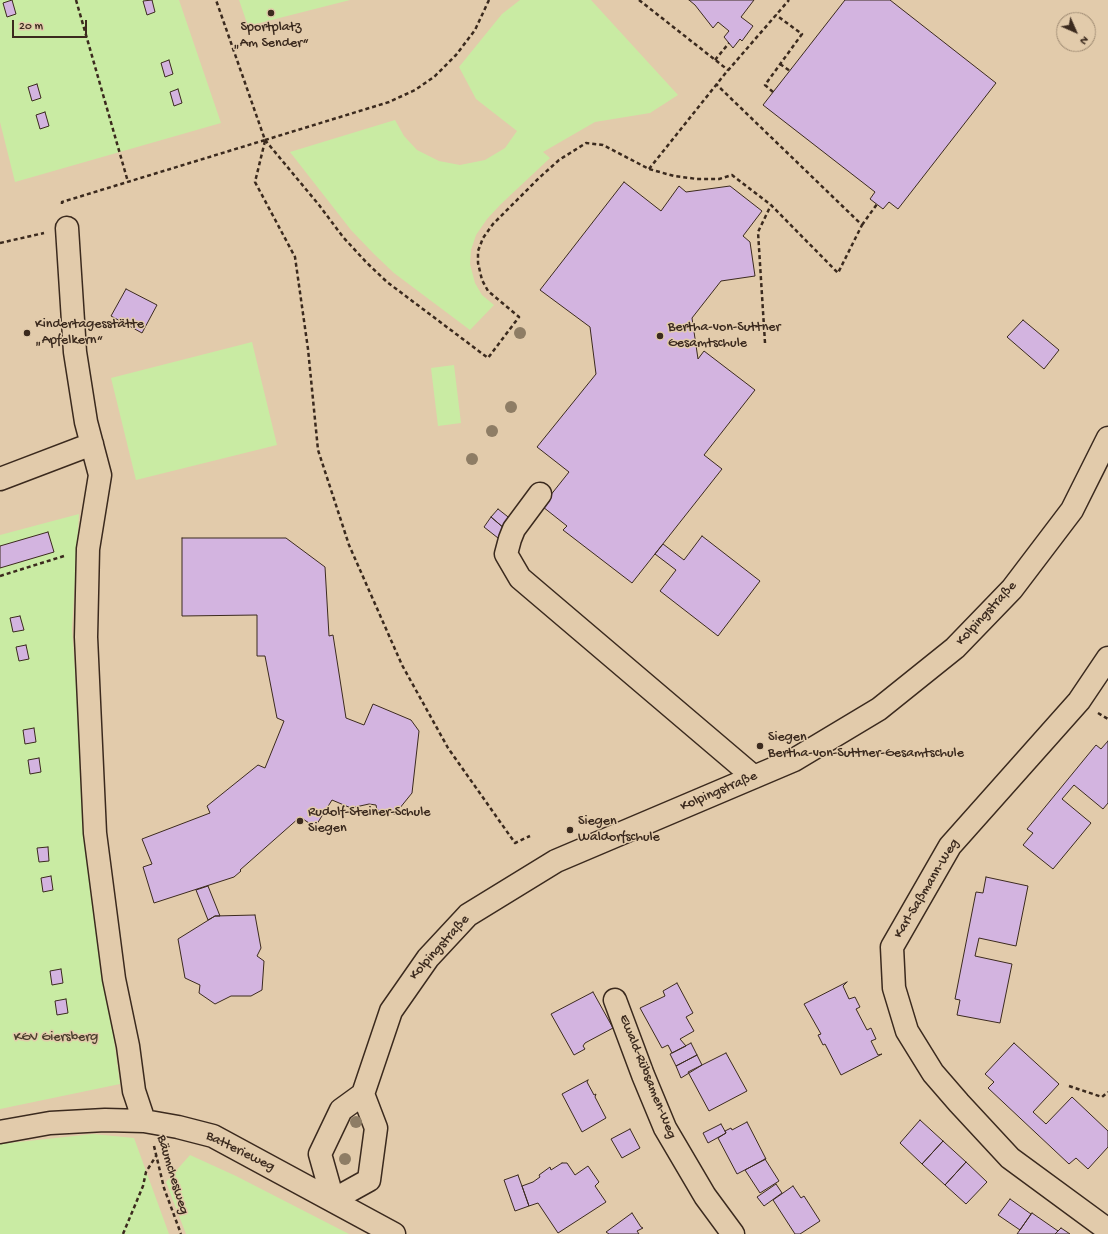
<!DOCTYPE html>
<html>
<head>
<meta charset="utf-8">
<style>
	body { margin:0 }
	#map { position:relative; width:1108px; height:1234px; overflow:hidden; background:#e2cbab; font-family:"Gochi Hand",sans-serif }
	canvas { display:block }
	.north { position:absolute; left:1056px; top:12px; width:40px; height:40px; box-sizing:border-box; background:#e2cbab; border:1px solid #9f8b73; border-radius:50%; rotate:135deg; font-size:11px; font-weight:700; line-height:16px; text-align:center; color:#3b2a1e }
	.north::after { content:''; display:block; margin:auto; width:14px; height:18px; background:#3b2a1e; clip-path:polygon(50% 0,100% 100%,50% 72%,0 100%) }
	.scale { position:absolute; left:12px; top:20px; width:75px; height:18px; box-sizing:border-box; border:2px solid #3b2a1e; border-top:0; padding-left:5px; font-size:12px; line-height:14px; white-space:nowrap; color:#3b2a1e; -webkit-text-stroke:3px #e2cbab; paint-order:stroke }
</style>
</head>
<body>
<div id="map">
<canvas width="1108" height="1234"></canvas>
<div class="north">N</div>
<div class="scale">20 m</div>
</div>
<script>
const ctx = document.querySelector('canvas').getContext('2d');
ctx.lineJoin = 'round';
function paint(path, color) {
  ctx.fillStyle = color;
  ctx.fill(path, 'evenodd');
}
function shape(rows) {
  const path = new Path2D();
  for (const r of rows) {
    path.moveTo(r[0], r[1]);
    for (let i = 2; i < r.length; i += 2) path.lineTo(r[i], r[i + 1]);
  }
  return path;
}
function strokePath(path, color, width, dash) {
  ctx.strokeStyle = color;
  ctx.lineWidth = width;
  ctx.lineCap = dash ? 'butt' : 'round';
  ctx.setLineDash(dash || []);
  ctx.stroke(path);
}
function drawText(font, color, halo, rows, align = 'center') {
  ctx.font = font + ' "Gochi Hand",sans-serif';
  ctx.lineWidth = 3;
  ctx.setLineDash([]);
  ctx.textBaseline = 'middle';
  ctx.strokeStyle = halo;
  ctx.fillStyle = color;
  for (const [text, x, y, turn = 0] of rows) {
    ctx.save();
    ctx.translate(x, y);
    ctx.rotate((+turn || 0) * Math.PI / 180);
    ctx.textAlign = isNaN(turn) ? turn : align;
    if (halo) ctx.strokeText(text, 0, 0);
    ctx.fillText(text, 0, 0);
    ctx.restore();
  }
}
paint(shape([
	[0,0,179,0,221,123,15,182,0,122],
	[239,0,350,0,248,26],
	[520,0,591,0,678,95,650,113,595,122,543,152,550,158,501,204,487,219,476,235,471,250,470,264,475,283,482,295,494,305,470,330,394,273,374,254,351,230,290,152,395,120,404,136,417,150,439,161,460,165,485,160,505,148,517,131,476,99,459,67,502,14],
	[252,342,277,445,136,480,111,378],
	[454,365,461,423,438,426,431,368],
	[79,514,72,629,88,850,120,1084,0,1109,0,535],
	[93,1134,134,1138,169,1234,0,1234,0,1144],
	[190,1155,236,1176,349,1234,186,1234,166,1182]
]), '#c9eba3');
const building = shape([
	[12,0,16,14,7,17,3,3,12,0],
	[152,0,155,12,147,15,143,1,152,0],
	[689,0,754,0,741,17,753,26,742,41,740,39,733,48,724,37,729,31,718,22,713,28,695,5,689,0],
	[845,0,890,0,996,83,898,209,889,202,883,209,870,199,875,192,763,105,845,0],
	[169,60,173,74,165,77,161,63,169,60],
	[37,84,41,98,32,101,28,87,37,84],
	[178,89,182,103,174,106,170,92,178,89],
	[45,112,49,126,40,129,36,115,45,112],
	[624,182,661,211,679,186,686,192,730,186,762,211,743,236,750,242,755,276,721,281,692,318,698,359,704,351,755,390,704,455,722,469,632,583,563,530,567,526,543,507,538,511,569,472,537,447,596,374,590,327,540,290,624,182],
	[126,289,157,305,142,333,111,316,126,289],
	[1023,320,1059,350,1044,369,1007,337,1023,320],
	[498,509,512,520,505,529,491,517,498,509],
	[491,517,505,529,498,538,484,527,491,517],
	[48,532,54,552,0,568,0,546,48,532],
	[702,536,760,581,718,636,660,591,676,570,655,554,663,544,684,560,702,536],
	[182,538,286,538,325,567,329,636,333,635,346,718,364,725,373,704,411,720,419,731,412,793,395,814,377,810,376,805,369,804,351,808,332,800,315,827,300,817,240,870,241,871,234,877,154,903,143,867,152,864,142,839,210,813,207,806,258,765,265,768,284,721,277,718,265,656,257,656,257,615,182,616,182,538],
	[20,616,24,630,13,632,10,618,20,616],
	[26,645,29,659,19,661,16,647,26,645],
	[34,728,36,742,25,744,23,730,34,728],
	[1108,741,1108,803,1103,809,1074,785,1062,799,1091,823,1053,869,1023,845,1033,833,1027,829,1096,745,1101,749,1108,741],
	[39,758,41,772,30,774,28,760,39,758],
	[48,847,49,861,39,862,37,848,48,847],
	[51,876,53,890,43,892,41,878,51,876],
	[986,877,1028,886,1016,946,979,938,975,956,1012,964,1000,1023,957,1015,960,1000,955,999,976,892,983,893,986,877],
	[208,886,220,916,215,916,208,920,196,890,208,886],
	[255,915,261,948,257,956,264,961,262,990,251,996,231,996,215,1004,199,993,200,985,185,978,178,939,215,916,255,915],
	[61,969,63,983,52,985,50,971,61,969],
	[847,982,843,986,849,999,855,997,860,1007,856,1009,867,1030,871,1028,876,1039,871,1041,878,1055,882,1054,841,1075,825,1044,823,1045,818,1035,821,1034,804,1004,847,982],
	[677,983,693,1013,686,1017,694,1031,680,1039,686,1046,672,1053,668,1045,662,1048,640,1008,665,996,663,991,677,983],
	[593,992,613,1028,585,1043,583,1046,585,1049,574,1055,551,1014,593,992],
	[66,999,68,1013,57,1015,55,1001,66,999],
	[691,1043,697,1055,676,1066,670,1054,691,1043],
	[1014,1043,1059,1084,1033,1112,1046,1124,1072,1097,1108,1131,1108,1147,1088,1169,1076,1158,1069,1164,988,1088,994,1082,985,1074,1014,1043],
	[726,1053,747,1091,709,1111,688,1072,726,1053],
	[697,1055,702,1065,681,1078,676,1066,697,1055],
	[588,1080,587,1082,594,1095,596,1094,595,1097,606,1118,582,1132,562,1094,588,1080],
	[920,1120,943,1141,922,1164,900,1143,920,1120],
	[747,1122,766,1159,737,1174,718,1138,726,1133,725,1131,731,1128,732,1130,747,1122],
	[721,1124,726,1133,708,1143,703,1133,721,1124],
	[630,1129,640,1148,622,1158,611,1139,630,1129],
	[943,1141,966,1162,945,1185,922,1164,943,1141],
	[765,1159,779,1181,760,1193,745,1170,765,1159],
	[966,1162,987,1182,966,1204,945,1185,966,1162],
	[562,1163,567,1163,575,1175,588,1166,599,1182,595,1186,606,1202,558,1233,538,1203,529,1206,522,1186,533,1182,540,1177,539,1175,550,1167,551,1170,562,1163],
	[518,1175,529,1206,515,1211,504,1180,518,1175],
	[776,1184,782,1193,764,1206,757,1197,776,1184],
	[793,1186,801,1198,804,1196,820,1221,800,1234,795,1234,773,1200,793,1186],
	[1010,1199,1031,1214,1020,1230,998,1215,1010,1199],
	[632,1213,641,1227,643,1228,637,1231,639,1234,609,1234,606,1232,632,1213],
	[1032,1213,1058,1231,1055,1234,1017,1234,1032,1213],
	[1061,1228,1070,1234,1055,1234,1061,1228]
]);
paint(building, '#d3b4e0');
strokePath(building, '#3b2a1e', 1);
const minor = shape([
	[67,228,75,352,86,422,100,475,88,549,86,637,95,833,114,979,128,1046,134,1091,144,1121],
	[0,479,92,444],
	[540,494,514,529,510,539,506,554,520,578,754,777],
	[1108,658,1079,701,950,846,892,947,894,988,907,1031,933,1073,959,1103,1010,1158,1108,1230],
	[615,1000,643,1075,665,1128,705,1196,733,1234],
	[0,1132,50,1123,105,1120,144,1121,178,1127,213,1136,394,1234],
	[333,1200,320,1154,341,1110,363,1094,391,1011,428,958,468,915,556,861,794,760,879,709,955,648,1012,589,1072,510,1108,438],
	[333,1200,369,1180,376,1128,363,1094]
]);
strokePath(minor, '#3b2a1e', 25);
strokePath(shape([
	[76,0,128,182],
	[639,0,728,70],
	[715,60,729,43],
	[780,64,790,71],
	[773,92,765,85,802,34,776,15],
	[265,140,319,205,343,237,366,262,387,282,488,358,519,317,488,291,482,280,478,263,478,251,483,238,493,224,539,178,559,160,586,143,603,145,649,169,674,176,697,179,719,179,732,175,771,205,838,273,862,225,716,84],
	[265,140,389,102,415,90,434,77,456,55,475,30,489,0],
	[265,141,255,182,295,257,308,349,318,450,349,545,402,665,448,748,515,843,530,836],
	[649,169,724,75,789,0],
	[62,204,62,202,265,140,216,0],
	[862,225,877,204],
	[0,243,44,233],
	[765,343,758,232,771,205],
	[0,576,64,556],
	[1098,713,1108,719],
	[1069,1086,1102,1097,1108,1092],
	[154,1146,164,1188,181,1234],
	[123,1234,143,1186,146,1172,156,1156]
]), '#3b2a1e', 2.5, [4, 3]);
strokePath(minor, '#e2cbab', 22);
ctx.fillStyle = '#8e7d65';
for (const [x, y] of [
	[520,333],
	[511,407],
	[492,431],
	[472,459],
	[356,1122],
	[345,1159]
]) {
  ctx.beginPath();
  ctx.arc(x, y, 6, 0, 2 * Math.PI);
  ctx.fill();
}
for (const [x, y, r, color] of [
	[271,13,4,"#3b2a1e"],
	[27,333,4,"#3b2a1e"],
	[660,336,4,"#3b2a1e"],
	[760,746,4,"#3b2a1e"],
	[300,821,4,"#3b2a1e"],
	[570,830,4,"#3b2a1e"]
]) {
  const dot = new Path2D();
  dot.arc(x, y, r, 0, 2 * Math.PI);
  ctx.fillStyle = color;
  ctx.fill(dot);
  strokePath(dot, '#e2cbab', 1.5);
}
drawText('14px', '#3b2a1e', '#e2cbab', [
	["Sportplatz",271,28,"center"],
	["„Am Sender“",271,44,"center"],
	["Kindertagesstätte",35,325],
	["„Apfelkern“",35,341],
	["Bertha-von-Suttner",668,328],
	["Gesamtschule",668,344],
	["Siegen",768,738],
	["Bertha-von-Suttner-Gesamtschule",768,754],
	["Rudolf-Steiner-Schule",308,813],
	["Siegen",308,829],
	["Siegen",578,822],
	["Waldorfschule",578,838]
], 'left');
drawText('14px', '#3b2a1e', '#e2cbab', [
	["Kolpingstraße",987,614,-47],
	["Kolpingstraße",719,792,-23],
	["Karl-Saßmann-Weg",927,889,-59],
	["Kolpingstraße",440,948,-48],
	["Ewald-Rübsamen-Weg",647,1077,68],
	["Batterieweg",240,1152,26],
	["Bäumchesweg",172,1175,73]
]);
drawText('14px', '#493d2b', '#e2cbab', [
	["KGV Giersberg",56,1038]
]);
</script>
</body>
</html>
